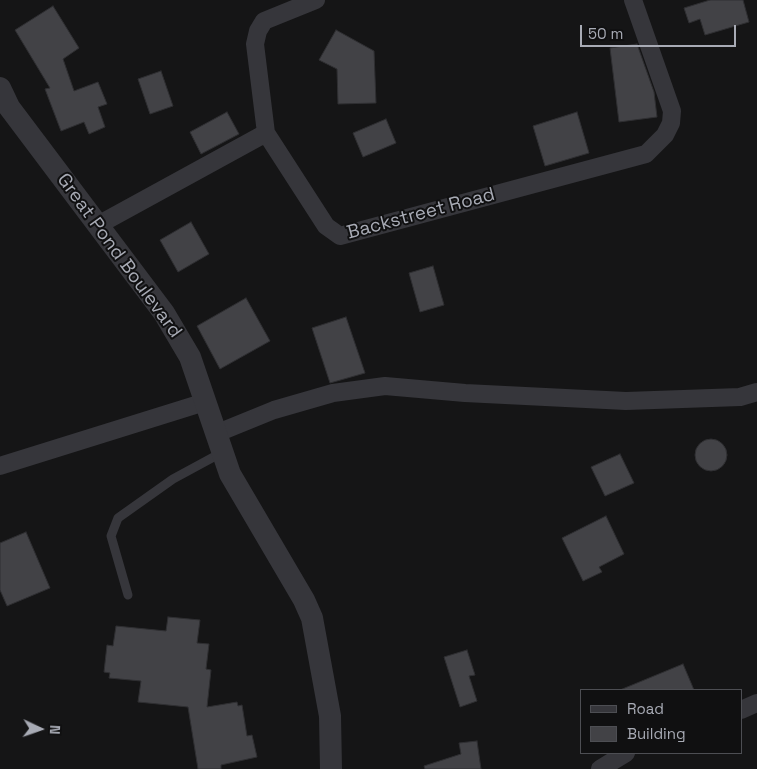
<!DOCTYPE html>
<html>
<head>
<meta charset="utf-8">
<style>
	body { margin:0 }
	#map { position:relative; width:757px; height:769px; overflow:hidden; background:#151516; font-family:"Space Grotesk",sans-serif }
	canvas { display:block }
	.legend { position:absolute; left:580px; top:689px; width:162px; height:65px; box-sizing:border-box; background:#101011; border:1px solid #4d4e53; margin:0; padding:6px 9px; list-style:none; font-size:15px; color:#a8abb5 }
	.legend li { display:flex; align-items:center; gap:10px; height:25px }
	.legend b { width:25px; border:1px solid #4d4e53 }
	.north { position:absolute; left:15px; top:704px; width:50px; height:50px; -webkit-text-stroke:4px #101011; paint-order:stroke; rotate:93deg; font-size:14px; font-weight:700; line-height:20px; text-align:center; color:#a8abb5 }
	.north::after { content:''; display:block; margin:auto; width:18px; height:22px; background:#a8abb5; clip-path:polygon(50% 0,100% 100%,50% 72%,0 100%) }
	.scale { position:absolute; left:580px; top:25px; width:156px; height:22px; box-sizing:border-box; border:2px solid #a8abb5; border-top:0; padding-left:6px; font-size:15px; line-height:18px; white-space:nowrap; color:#a8abb5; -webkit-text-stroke:4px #101011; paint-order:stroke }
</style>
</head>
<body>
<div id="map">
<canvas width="757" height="769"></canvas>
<ul class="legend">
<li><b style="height:6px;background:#36363b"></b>Road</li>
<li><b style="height:14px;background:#424246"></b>Building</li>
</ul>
<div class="north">N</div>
<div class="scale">50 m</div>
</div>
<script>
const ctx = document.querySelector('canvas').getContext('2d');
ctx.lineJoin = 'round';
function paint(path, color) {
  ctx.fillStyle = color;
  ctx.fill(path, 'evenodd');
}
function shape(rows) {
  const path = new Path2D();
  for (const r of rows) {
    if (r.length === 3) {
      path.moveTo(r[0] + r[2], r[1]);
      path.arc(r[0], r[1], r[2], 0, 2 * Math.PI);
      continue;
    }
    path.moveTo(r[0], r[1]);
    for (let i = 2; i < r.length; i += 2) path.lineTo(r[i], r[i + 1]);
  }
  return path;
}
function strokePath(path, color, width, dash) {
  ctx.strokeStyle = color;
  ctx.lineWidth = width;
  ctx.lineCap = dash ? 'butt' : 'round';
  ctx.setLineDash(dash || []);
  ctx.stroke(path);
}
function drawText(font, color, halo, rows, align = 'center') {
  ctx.font = font + ' "Space Grotesk",sans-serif';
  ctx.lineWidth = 4;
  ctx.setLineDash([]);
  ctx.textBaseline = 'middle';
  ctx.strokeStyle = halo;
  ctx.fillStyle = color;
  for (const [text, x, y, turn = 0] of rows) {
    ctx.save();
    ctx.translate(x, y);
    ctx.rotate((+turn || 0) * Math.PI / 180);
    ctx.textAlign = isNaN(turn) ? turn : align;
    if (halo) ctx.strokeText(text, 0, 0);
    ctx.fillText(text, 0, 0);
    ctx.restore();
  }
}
const building = shape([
	[710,0,743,0,749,22,705,35,700,19,689,23,684,8,710,0],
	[53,6,79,48,63,59,74,91,98,82,107,104,98,107,105,127,89,134,84,122,61,131,45,89,50,88,15,30,53,6],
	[336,30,374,51,376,103,338,104,337,69,319,60,336,30],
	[637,44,654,92,657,117,619,122,610,48,637,44],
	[161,71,173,106,150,114,138,79,161,71],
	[227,112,239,134,201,154,190,132,227,112],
	[577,112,589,153,545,166,533,126,577,112],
	[386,119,396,143,363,157,353,133,386,119],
	[191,222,209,254,178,272,160,240,191,222],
	[433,266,444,305,420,312,409,273,433,266],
	[246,298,270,341,220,369,197,326,246,298],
	[346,317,365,373,330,383,312,328,346,317],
	[711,455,16],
	[620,454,634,483,605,496,591,467,620,454],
	[606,516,624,554,599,567,602,572,583,581,562,538,606,516],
	[26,532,50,588,7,606,0,590,0,543,26,532],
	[168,617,200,620,197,643,209,644,206,669,211,670,207,707,237,702,238,706,242,705,247,736,252,735,257,757,221,765,221,769,198,769,188,707,138,702,141,681,109,678,110,673,104,672,107,645,113,646,116,626,166,631,168,617],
	[467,650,475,675,469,676,477,701,460,707,444,657,467,650],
	[683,664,694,690,620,690,683,664],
	[477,741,481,769,425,769,424,766,461,754,459,743,477,741]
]);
paint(building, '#424246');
strokePath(building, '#2f2f32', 1);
strokePath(shape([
	[128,595,111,536,118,518,173,479,221,453]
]), '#36363b', 9);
strokePath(shape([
	[266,133,255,44,258,31,264,21,316,0],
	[98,225,266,133,326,226,340,236,646,154,665,135,671,123,672,111,633,0],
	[215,434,274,410,333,393,385,386,465,393,626,401,740,397,757,392],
	[0,466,205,402],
	[741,710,757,703],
	[600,769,626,753]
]), '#36363b', 18);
strokePath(shape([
	[0,88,9,107,164,313,190,357,230,474,304,600,312,618,330,716,331,769]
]), '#36363b', 22);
drawText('19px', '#a8abb5', '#101011', [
	["Backstreet Road",421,214,-15],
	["Great Pond Boulevard",119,256,54]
]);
</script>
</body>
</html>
